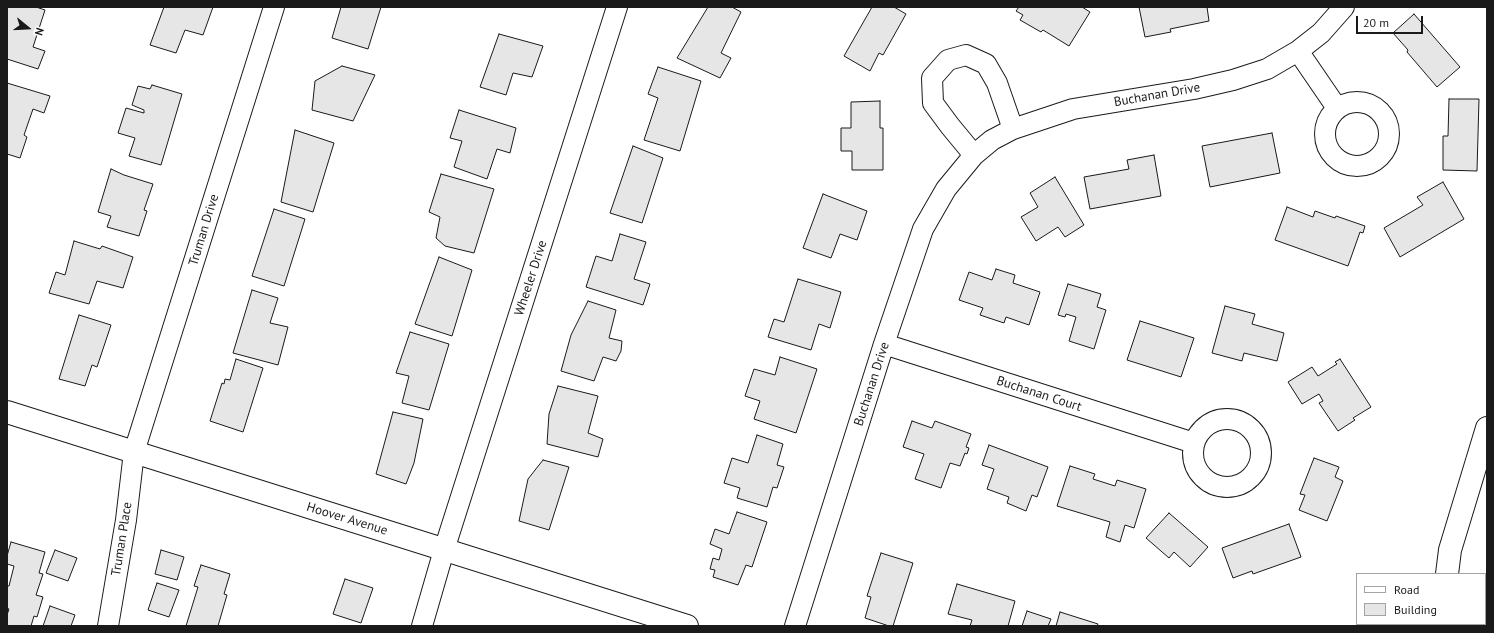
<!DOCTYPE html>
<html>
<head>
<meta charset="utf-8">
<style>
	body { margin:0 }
	#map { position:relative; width:1494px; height:633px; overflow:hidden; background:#fff; font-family:"PT Sans",sans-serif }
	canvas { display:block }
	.frame { position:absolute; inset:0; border:8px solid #1a1a1a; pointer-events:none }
	.legend { position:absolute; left:1356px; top:573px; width:130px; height:52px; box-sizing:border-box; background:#fff; border:1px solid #a3a3a3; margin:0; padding:5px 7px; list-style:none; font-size:12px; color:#1a1a1a }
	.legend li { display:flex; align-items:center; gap:8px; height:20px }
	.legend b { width:20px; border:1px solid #a3a3a3 }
	.north { position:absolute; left:8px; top:8px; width:40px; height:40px; -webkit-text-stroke:3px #fff; paint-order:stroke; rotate:108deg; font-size:11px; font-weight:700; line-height:16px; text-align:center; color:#1a1a1a }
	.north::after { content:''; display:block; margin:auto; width:14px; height:18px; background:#1a1a1a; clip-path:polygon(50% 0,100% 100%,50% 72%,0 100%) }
	.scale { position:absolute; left:1356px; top:16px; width:67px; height:18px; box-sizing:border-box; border:2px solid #1a1a1a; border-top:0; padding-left:5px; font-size:12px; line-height:14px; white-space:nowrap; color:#1a1a1a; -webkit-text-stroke:3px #fff; paint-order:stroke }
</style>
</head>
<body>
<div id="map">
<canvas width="1494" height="633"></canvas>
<div class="frame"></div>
<ul class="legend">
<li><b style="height:5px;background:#fff"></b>Road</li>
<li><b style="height:11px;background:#e6e6e6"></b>Building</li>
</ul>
<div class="north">N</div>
<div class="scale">20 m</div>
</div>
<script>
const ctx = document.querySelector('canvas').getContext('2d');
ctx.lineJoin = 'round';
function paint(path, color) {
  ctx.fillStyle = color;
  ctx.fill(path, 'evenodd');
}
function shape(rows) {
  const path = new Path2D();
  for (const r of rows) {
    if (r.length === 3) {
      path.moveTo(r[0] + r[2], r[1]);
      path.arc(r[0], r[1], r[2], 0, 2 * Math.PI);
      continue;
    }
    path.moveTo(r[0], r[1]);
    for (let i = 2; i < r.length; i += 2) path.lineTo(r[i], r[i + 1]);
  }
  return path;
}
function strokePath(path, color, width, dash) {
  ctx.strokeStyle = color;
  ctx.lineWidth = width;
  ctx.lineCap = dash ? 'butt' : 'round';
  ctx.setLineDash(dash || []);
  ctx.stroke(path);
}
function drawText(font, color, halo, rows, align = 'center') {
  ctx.font = font + ' "PT Sans",sans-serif';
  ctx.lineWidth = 3;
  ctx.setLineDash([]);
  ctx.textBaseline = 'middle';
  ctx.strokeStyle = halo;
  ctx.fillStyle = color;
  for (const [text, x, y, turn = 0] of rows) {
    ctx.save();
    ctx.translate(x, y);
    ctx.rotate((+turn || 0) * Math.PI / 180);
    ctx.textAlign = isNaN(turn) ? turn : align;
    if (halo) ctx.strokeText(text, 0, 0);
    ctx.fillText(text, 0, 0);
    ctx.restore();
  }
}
const building = shape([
	[7,7,36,7,45,10,33,47,45,51,38,69,7,59,7,7],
	[164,7,213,7,203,35,185,30,176,53,150,45,164,7],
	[341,7,381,7,368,49,332,38,341,7],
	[708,7,732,7,741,12,721,53,731,58,720,78,677,58,708,7],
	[872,7,894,7,906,14,883,55,879,53,870,71,844,56,872,7],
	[1019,7,1082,7,1090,12,1069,46,1043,30,1041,32,1020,20,1023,15,1016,11,1019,7],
	[1139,7,1207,7,1209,21,1170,29,1171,32,1145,37,1139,7],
	[1414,14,1460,67,1437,87,1407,52,1408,50,1393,33,1414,14],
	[499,34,543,46,532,77,513,73,506,95,480,87,499,34],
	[342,66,375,75,353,121,312,110,315,81,342,66],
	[658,67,701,81,680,151,644,140,658,98,648,94,658,67],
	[7,83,50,96,44,113,33,109,24,135,27,137,20,158,7,154,7,83],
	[152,85,182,94,161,165,129,156,135,138,118,133,126,108,144,113,144,110,132,105,138,86,150,89,152,85],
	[1449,99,1479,99,1477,171,1443,170,1443,136,1448,136,1449,99],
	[880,101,880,128,883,128,883,170,852,170,852,151,841,151,841,128,851,128,851,102,880,101],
	[459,110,516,128,510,153,497,149,487,179,454,167,462,141,450,138,459,110],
	[295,130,334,143,313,212,281,202,295,130],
	[1272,133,1280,173,1210,187,1202,146,1272,133],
	[633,146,663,158,642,223,610,213,633,146],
	[1154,155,1161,196,1090,209,1084,177,1129,169,1127,160,1154,155],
	[111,169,124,175,153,184,144,210,147,211,139,236,107,227,111,216,98,212,111,169],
	[441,174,494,189,474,253,445,246,436,238,440,217,429,212,441,174],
	[1055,177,1084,225,1065,237,1058,227,1036,241,1021,217,1038,207,1030,193,1055,177],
	[1443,182,1464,219,1400,257,1384,228,1423,205,1417,197,1443,182],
	[823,194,867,211,857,240,840,234,831,258,803,248,823,194],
	[1287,207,1313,217,1315,211,1335,218,1336,216,1365,226,1363,233,1360,232,1348,266,1275,240,1287,207],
	[274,209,305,219,284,286,252,276,274,209],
	[620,234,646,242,634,279,650,284,643,305,586,287,596,256,612,261,620,234],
	[74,241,100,249,102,246,133,257,123,288,97,281,89,304,49,293,56,272,65,275,74,241],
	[439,257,472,270,452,336,415,324,439,257],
	[996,269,1015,275,1013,283,1040,292,1029,325,1006,317,1004,323,980,315,983,308,959,300,969,272,992,280,996,269],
	[798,279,841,292,830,328,819,324,811,350,768,337,774,319,784,322,798,279],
	[1068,284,1101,294,1097,307,1106,310,1094,349,1069,341,1076,317,1066,314,1065,317,1058,315,1068,284],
	[252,290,278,298,270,323,288,327,278,365,233,353,252,290],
	[588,301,616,310,609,338,622,341,621,351,616,361,603,357,594,381,561,371,571,335,588,301],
	[1225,306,1255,314,1252,324,1284,333,1277,361,1244,353,1242,361,1212,353,1225,306],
	[79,315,111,325,97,367,92,365,85,386,59,379,79,315],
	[1140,321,1194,338,1181,377,1127,360,1140,321],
	[410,332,449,344,429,410,402,403,409,376,396,373,410,332],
	[780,357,817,369,796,433,754,419,760,401,745,396,754,369,775,375,780,357],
	[236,359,263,368,243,432,210,421,222,383,224,384,225,379,230,380,236,359],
	[1340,359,1371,407,1353,418,1355,420,1338,431,1319,403,1323,401,1319,394,1302,404,1288,382,1312,367,1318,376,1337,364,1335,362,1340,359],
	[558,386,598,396,588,433,603,439,598,457,547,444,549,414,558,386],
	[393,412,423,419,414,463,406,484,376,474,393,412],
	[912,421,932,428,935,421,971,434,966,447,969,448,967,454,965,453,960,466,950,463,941,488,915,479,924,454,903,447,912,421],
	[757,435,783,444,777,465,784,467,777,488,773,487,767,507,737,498,740,488,724,483,732,458,748,463,757,435],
	[989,445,1048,467,1037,497,1032,495,1026,511,1007,503,1009,497,987,489,994,469,982,465,989,445],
	[1314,458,1339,467,1335,477,1343,481,1327,521,1299,510,1305,495,1300,494,1314,458],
	[543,460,569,467,549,530,519,521,528,479,543,460],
	[1070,466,1095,474,1093,479,1115,486,1117,480,1146,489,1134,528,1125,525,1120,542,1106,537,1110,522,1057,506,1070,466],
	[737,512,767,522,752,567,746,565,738,585,713,577,715,570,710,569,713,558,719,560,722,549,710,544,715,529,729,534,737,512],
	[1169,513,1208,547,1190,567,1174,552,1169,558,1146,538,1169,513],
	[1289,524,1301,557,1253,574,1252,571,1233,578,1222,548,1289,524],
	[11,542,45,552,39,573,43,574,36,595,43,597,37,617,34,616,31,626,7,626,7,615,9,609,7,608,7,586,9,586,14,566,7,564,7,556,11,542],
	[55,550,77,558,68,581,46,573,55,550],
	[161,550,184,557,177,580,155,574,161,550],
	[881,553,913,563,893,626,889,626,865,618,871,597,867,596,881,553],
	[201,565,230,574,224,594,227,595,218,626,186,626,198,587,194,586,201,565],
	[345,579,373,588,361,623,333,614,345,579],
	[157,583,179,590,169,617,148,610,157,583],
	[957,584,1015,601,1008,626,970,626,972,620,948,614,957,584],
	[50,606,75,615,71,626,43,626,50,606],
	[1027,611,1051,619,1048,626,1022,626,1027,611],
	[1060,612,1098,624,1097,626,1056,626,1060,612]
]);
paint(building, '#e6e6e6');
strokePath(building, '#1a1a1a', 1);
const street = shape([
	[1298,51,1337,108],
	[1357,134,32],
	[974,155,950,126,933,103,932,78,948,60,966,55,986,64,997,83,1013,129],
	[884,344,1194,443],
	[1227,453,34],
	[108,626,126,520,134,452,274,7],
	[422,626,444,550,617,7],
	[795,626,884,344,923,229,946,189,974,155,992,140,1013,129,1073,109,1194,89,1233,80,1267,69,1298,51,1321,33,1344,7]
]);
const secondary = shape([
	[7,412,687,626],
	[1447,574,1450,550,1487,428],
	[1411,626,1412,624],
	[1441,626,1441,624]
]);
strokePath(street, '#1a1a1a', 22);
strokePath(secondary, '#1a1a1a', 24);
strokePath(street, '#fff', 20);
strokePath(secondary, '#fff', 22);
drawText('13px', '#1a1a1a', '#fff', [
	["Buchanan Drive",1157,95,-10],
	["Truman Drive",204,230,-73],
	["Wheeler Drive",531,278,-72],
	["Buchanan Drive",872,384,-72],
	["Buchanan Court",1039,394,18],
	["Hoover Avenue",347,519,17],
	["Truman Place",122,539,-81]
]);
</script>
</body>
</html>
